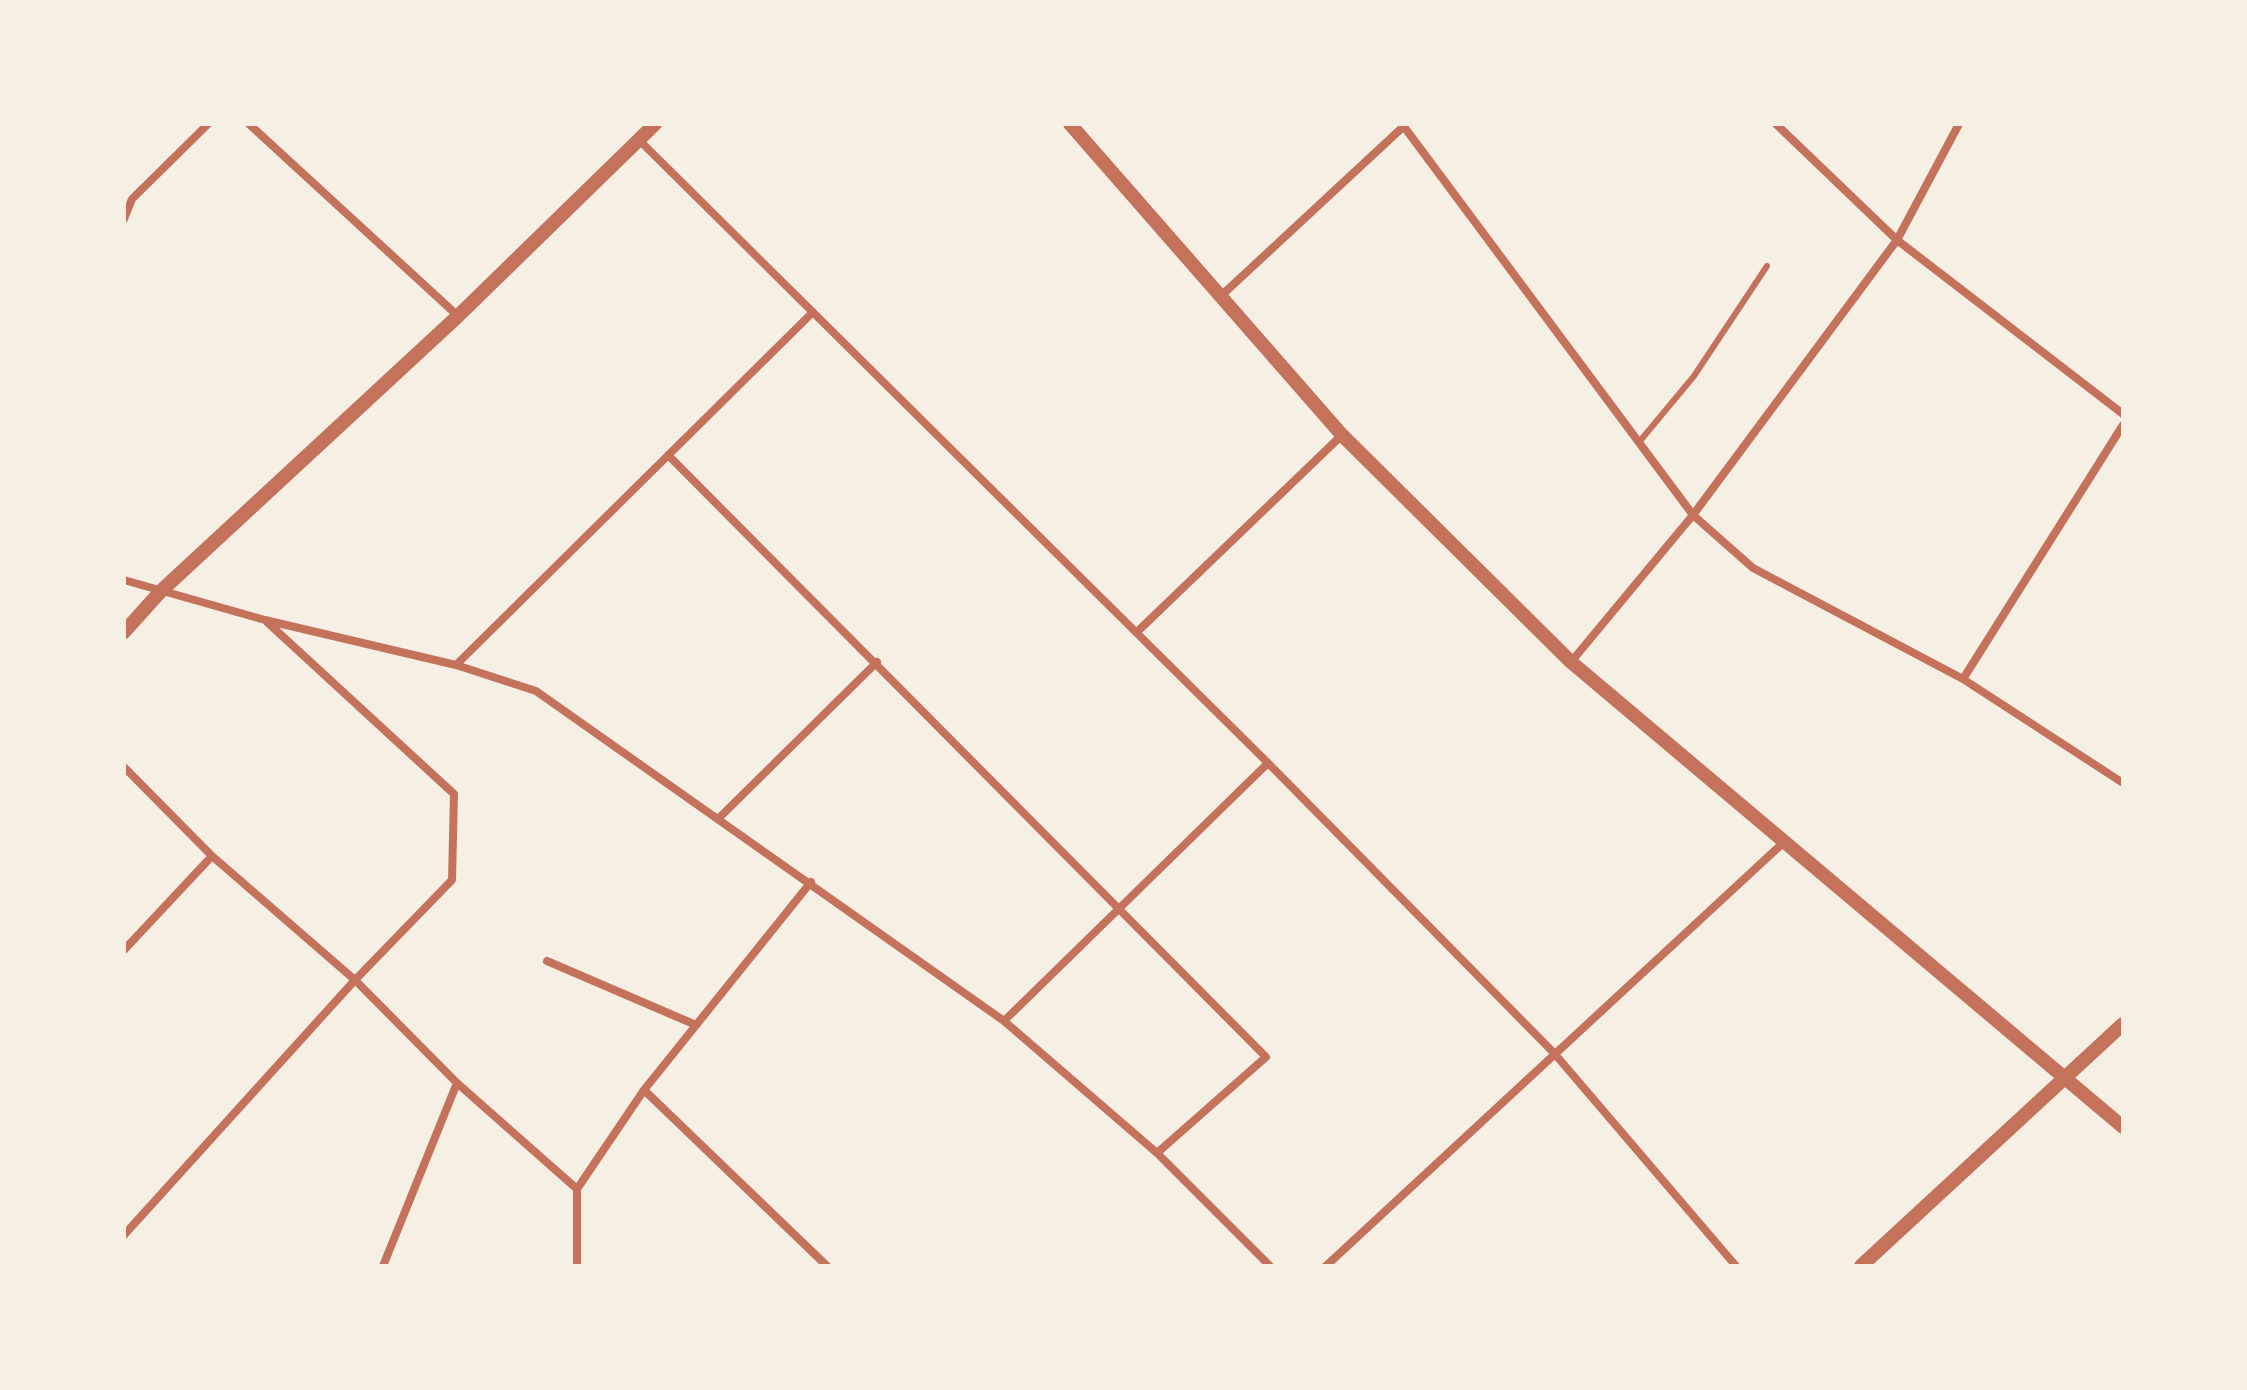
<!DOCTYPE html>
<html>
<head>
<meta charset="utf-8">
<style>
	body { margin:0 }
	#map { position:relative; width:2247px; height:1390px; overflow:hidden; background:#f6efe4; font-family:Mulish,sans-serif }
	canvas { display:block }
	.frame { position:absolute; inset:0; border:126px solid #f6efe4; pointer-events:none }
</style>
</head>
<body>
<div id="map">
<canvas width="2247" height="1390"></canvas>
<div class="frame"></div>
</div>
<script>
const ctx = document.querySelector('canvas').getContext('2d');
ctx.lineJoin = 'round';
function shape(rows) {
  const path = new Path2D();
  for (const r of rows) {
    path.moveTo(r[0], r[1]);
    for (let i = 2; i < r.length; i += 2) path.lineTo(r[i], r[i + 1]);
  }
  return path;
}
function strokePath(path, color, width, dash) {
  ctx.strokeStyle = color;
  ctx.lineWidth = width;
  ctx.lineCap = dash ? 'butt' : 'round';
  ctx.setLineDash(dash || []);
  ctx.stroke(path);
}
strokePath(shape([
	[1640,441,1694,376,1767,266]
]), '#c5725c', 6);
strokePath(shape([
	[249,124,458,316],
	[1402,124,1693,515,1753,568,1963,679,2123,783],
	[1776,124,1897,240,2123,414],
	[639,140,1268,763,1554,1053,1736,1266],
	[124,219,132,199,208,124],
	[1222,295,1404,126],
	[668,455,1266,1057,1157,1153],
	[124,580,265,620,456,665,536,691,1004,1021,1157,1153,1270,1266],
	[1137,632,1342,435],
	[1571,662,1693,515,1897,240,1959,124],
	[456,665,813,312],
	[1963,679,2123,425],
	[124,767,212,856,355,980,457,1083,577,1189],
	[719,818,877,662],
	[124,950,212,856],
	[547,961,696,1025],
	[1004,1021,1268,763],
	[644,1090,827,1266],
	[124,1235,355,980,452,880,454,794,267,622],
	[383,1266,457,1083],
	[577,1266,577,1189,644,1090,811,882],
	[1326,1266,1783,843]
]), '#c5725c', 8);
strokePath(shape([
	[1070,124,1342,435,1571,662,2123,1127],
	[124,632,161,591,458,316,655,124],
	[1861,1266,2123,1024]
]), '#c5725c', 14);
</script>
</body>
</html>
